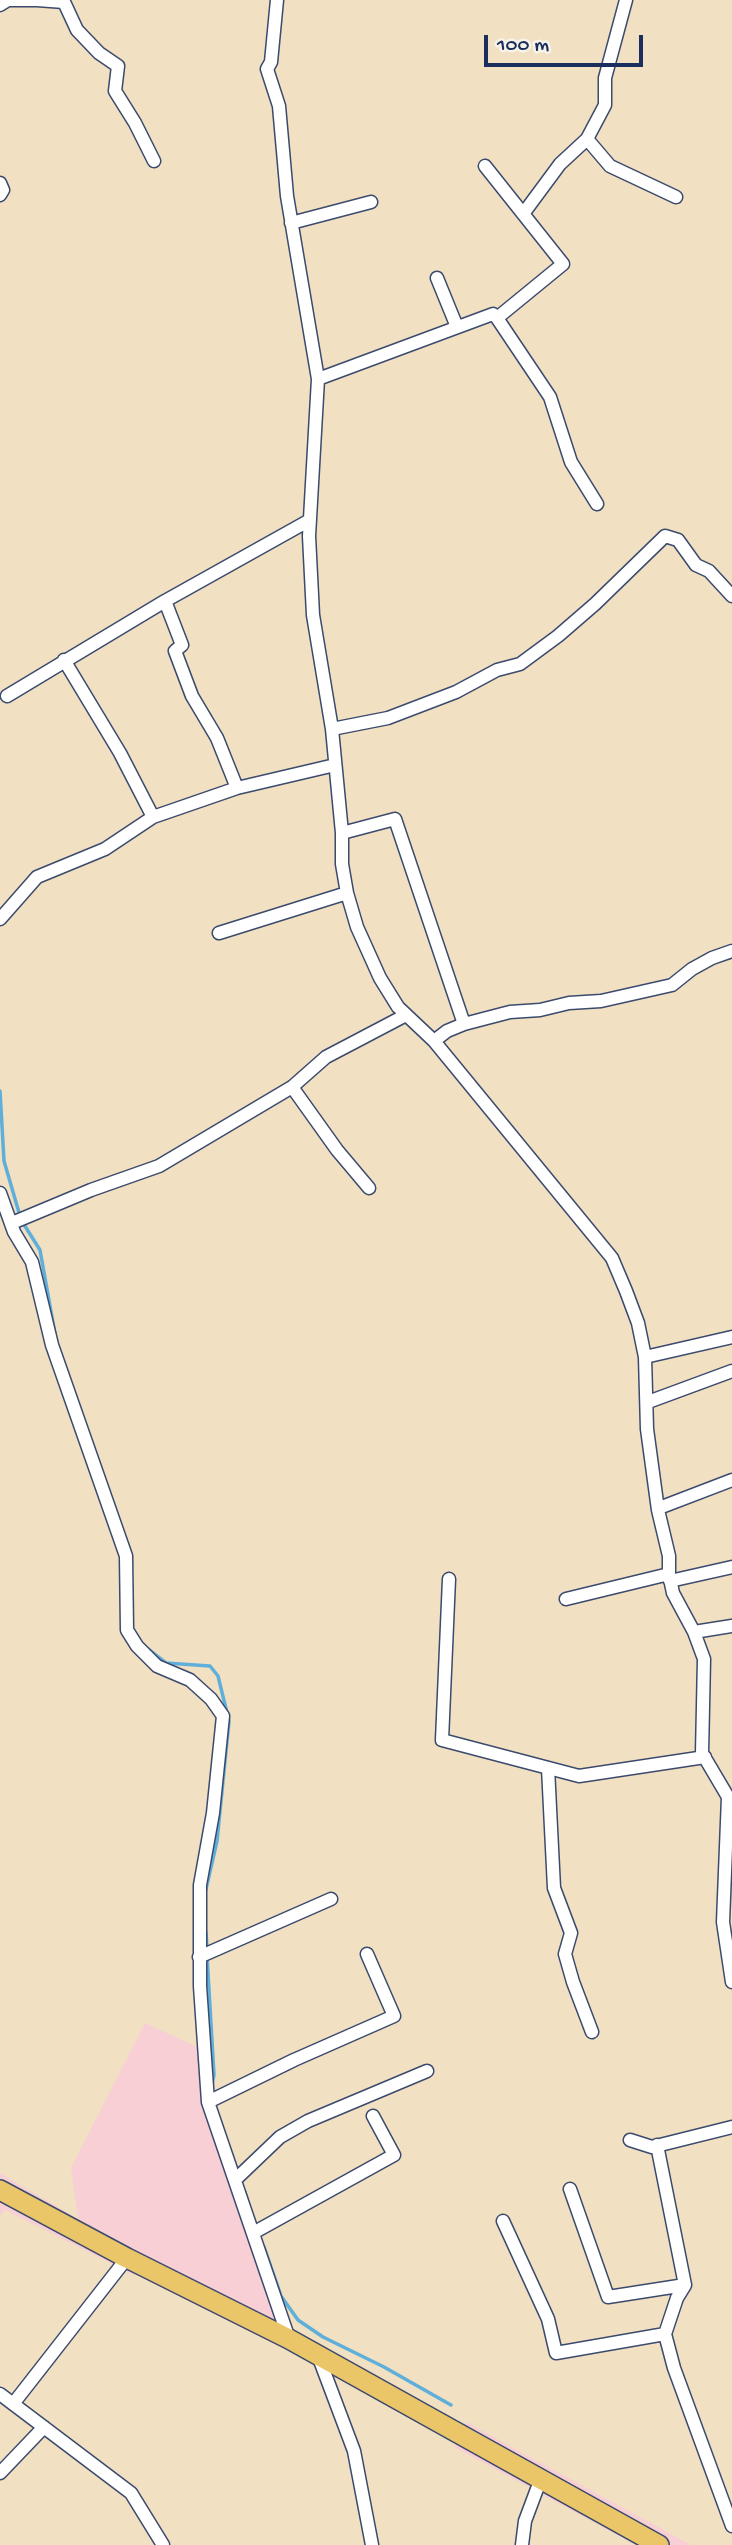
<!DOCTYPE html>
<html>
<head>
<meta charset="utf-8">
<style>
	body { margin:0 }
	#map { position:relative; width:732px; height:2545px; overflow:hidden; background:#f1e0c2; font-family:"Gochi Hand",sans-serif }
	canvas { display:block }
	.scale { position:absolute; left:484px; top:35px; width:159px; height:32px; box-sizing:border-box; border:4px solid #1b2f5e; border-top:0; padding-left:9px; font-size:21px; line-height:24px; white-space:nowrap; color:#1b2f5e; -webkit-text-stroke:5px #f7f3e8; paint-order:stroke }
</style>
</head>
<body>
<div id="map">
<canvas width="732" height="2545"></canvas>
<div class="scale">100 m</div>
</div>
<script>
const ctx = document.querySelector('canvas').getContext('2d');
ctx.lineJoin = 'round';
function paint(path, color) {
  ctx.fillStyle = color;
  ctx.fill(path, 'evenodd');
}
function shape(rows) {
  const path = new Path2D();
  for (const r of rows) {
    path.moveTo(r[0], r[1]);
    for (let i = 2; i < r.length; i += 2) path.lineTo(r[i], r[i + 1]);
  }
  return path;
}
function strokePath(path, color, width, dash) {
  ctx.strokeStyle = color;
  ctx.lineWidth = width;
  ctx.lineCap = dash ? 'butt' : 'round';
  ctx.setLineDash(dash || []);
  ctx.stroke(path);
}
paint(shape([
	[145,2023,204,2050,204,2101,287,2344,138,2268,134,2275,5,2210,0,2216,0,2173,78,2219,71,2168],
	[466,2422,691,2545,636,2545,454,2447]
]), '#f7cfd4');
strokePath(shape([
	[0,1091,4,1161,20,1216],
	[23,1223,40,1250,55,1334],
	[148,1649,166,1663,210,1666,218,1676,229,1721,217,1841,206,1889],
	[206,1932,207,1949],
	[207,1956,214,2075,212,2085],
	[245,2192,249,2207],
	[264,2247,281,2296,298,2320,323,2337,384,2367,451,2405]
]), '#60afda', 3.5);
const minor = shape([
	[37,0,64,2,77,30,99,53,118,66,115,91,135,123,154,161],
	[277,0,271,62,267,69,279,106,287,196,318,379,309,536,313,615,332,729,342,833,342,864,347,893,357,927,380,978,398,1007,434,1041,612,1258,626,1291,638,1323,645,1357,647,1429,658,1510,669,1556,669,1574,673,1593,694,1632,704,1659,702,1753,728,1797,723,1922,732,1982],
	[626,0,605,78,605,105,587,139,610,166,676,197],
	[0,5,8,0,37,0],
	[0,183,3,190,0,195],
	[523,214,560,164,587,139],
	[291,223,371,202],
	[437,278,457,327],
	[497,318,550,397,571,462,597,504],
	[318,379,493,314,497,318,563,264,485,166],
	[165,601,182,645,175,651,192,696,217,738,237,788],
	[64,660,120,753,153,817],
	[7,696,165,601,310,520],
	[332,729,388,718,456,692,497,670,520,664,558,636,595,604,665,536,678,540,696,565,709,571,732,596],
	[342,833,395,819,464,1024],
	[0,919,37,877,105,849,153,817,237,788,335,765],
	[219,933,347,893],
	[434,1041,447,1031,464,1024,510,1012,540,1010,569,1003,601,1001,672,985,692,969,712,958,732,951],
	[292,1087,337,1150,369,1188],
	[0,1193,14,1232,32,1262,52,1345,126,1556,127,1630,137,1646,157,1666,190,1680,211,1699,223,1716,213,1813,200,1885,200,1986,208,2102,289,2339],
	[12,1223,91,1190,159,1166,292,1087,326,1057,406,1015],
	[645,1357,732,1337],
	[648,1402,732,1371],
	[659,1508,732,1480],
	[449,1579,442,1740,579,1776,705,1757],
	[670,1581,732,1567],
	[566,1599,669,1574],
	[694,1632,732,1626],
	[548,1768,554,1888,571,1933,565,1954,573,1982,592,2032],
	[199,1957,331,1899],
	[208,2102,294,2060,394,2016,367,1954],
	[630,2140,652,2147,732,2127],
	[657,2145,685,2285,677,2298,665,2334,674,2368,732,2526],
	[236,2179,280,2137,308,2121,427,2071],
	[570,2189,608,2297,685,2285],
	[503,2221,548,2319,556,2353,665,2334],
	[253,2233,394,2155,373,2116],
	[319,2358,354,2451,372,2545],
	[0,2394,131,2493,163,2545],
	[13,2404,127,2258],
	[0,2473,44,2427],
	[522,2545,525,2521,540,2481]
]);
const trunk = shape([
	[0,2190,127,2258,289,2339,659,2545]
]);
strokePath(minor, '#3b4a6d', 15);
strokePath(trunk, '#3b4a6d', 22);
strokePath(minor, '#fff', 12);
strokePath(trunk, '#eac669', 19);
</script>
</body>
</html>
